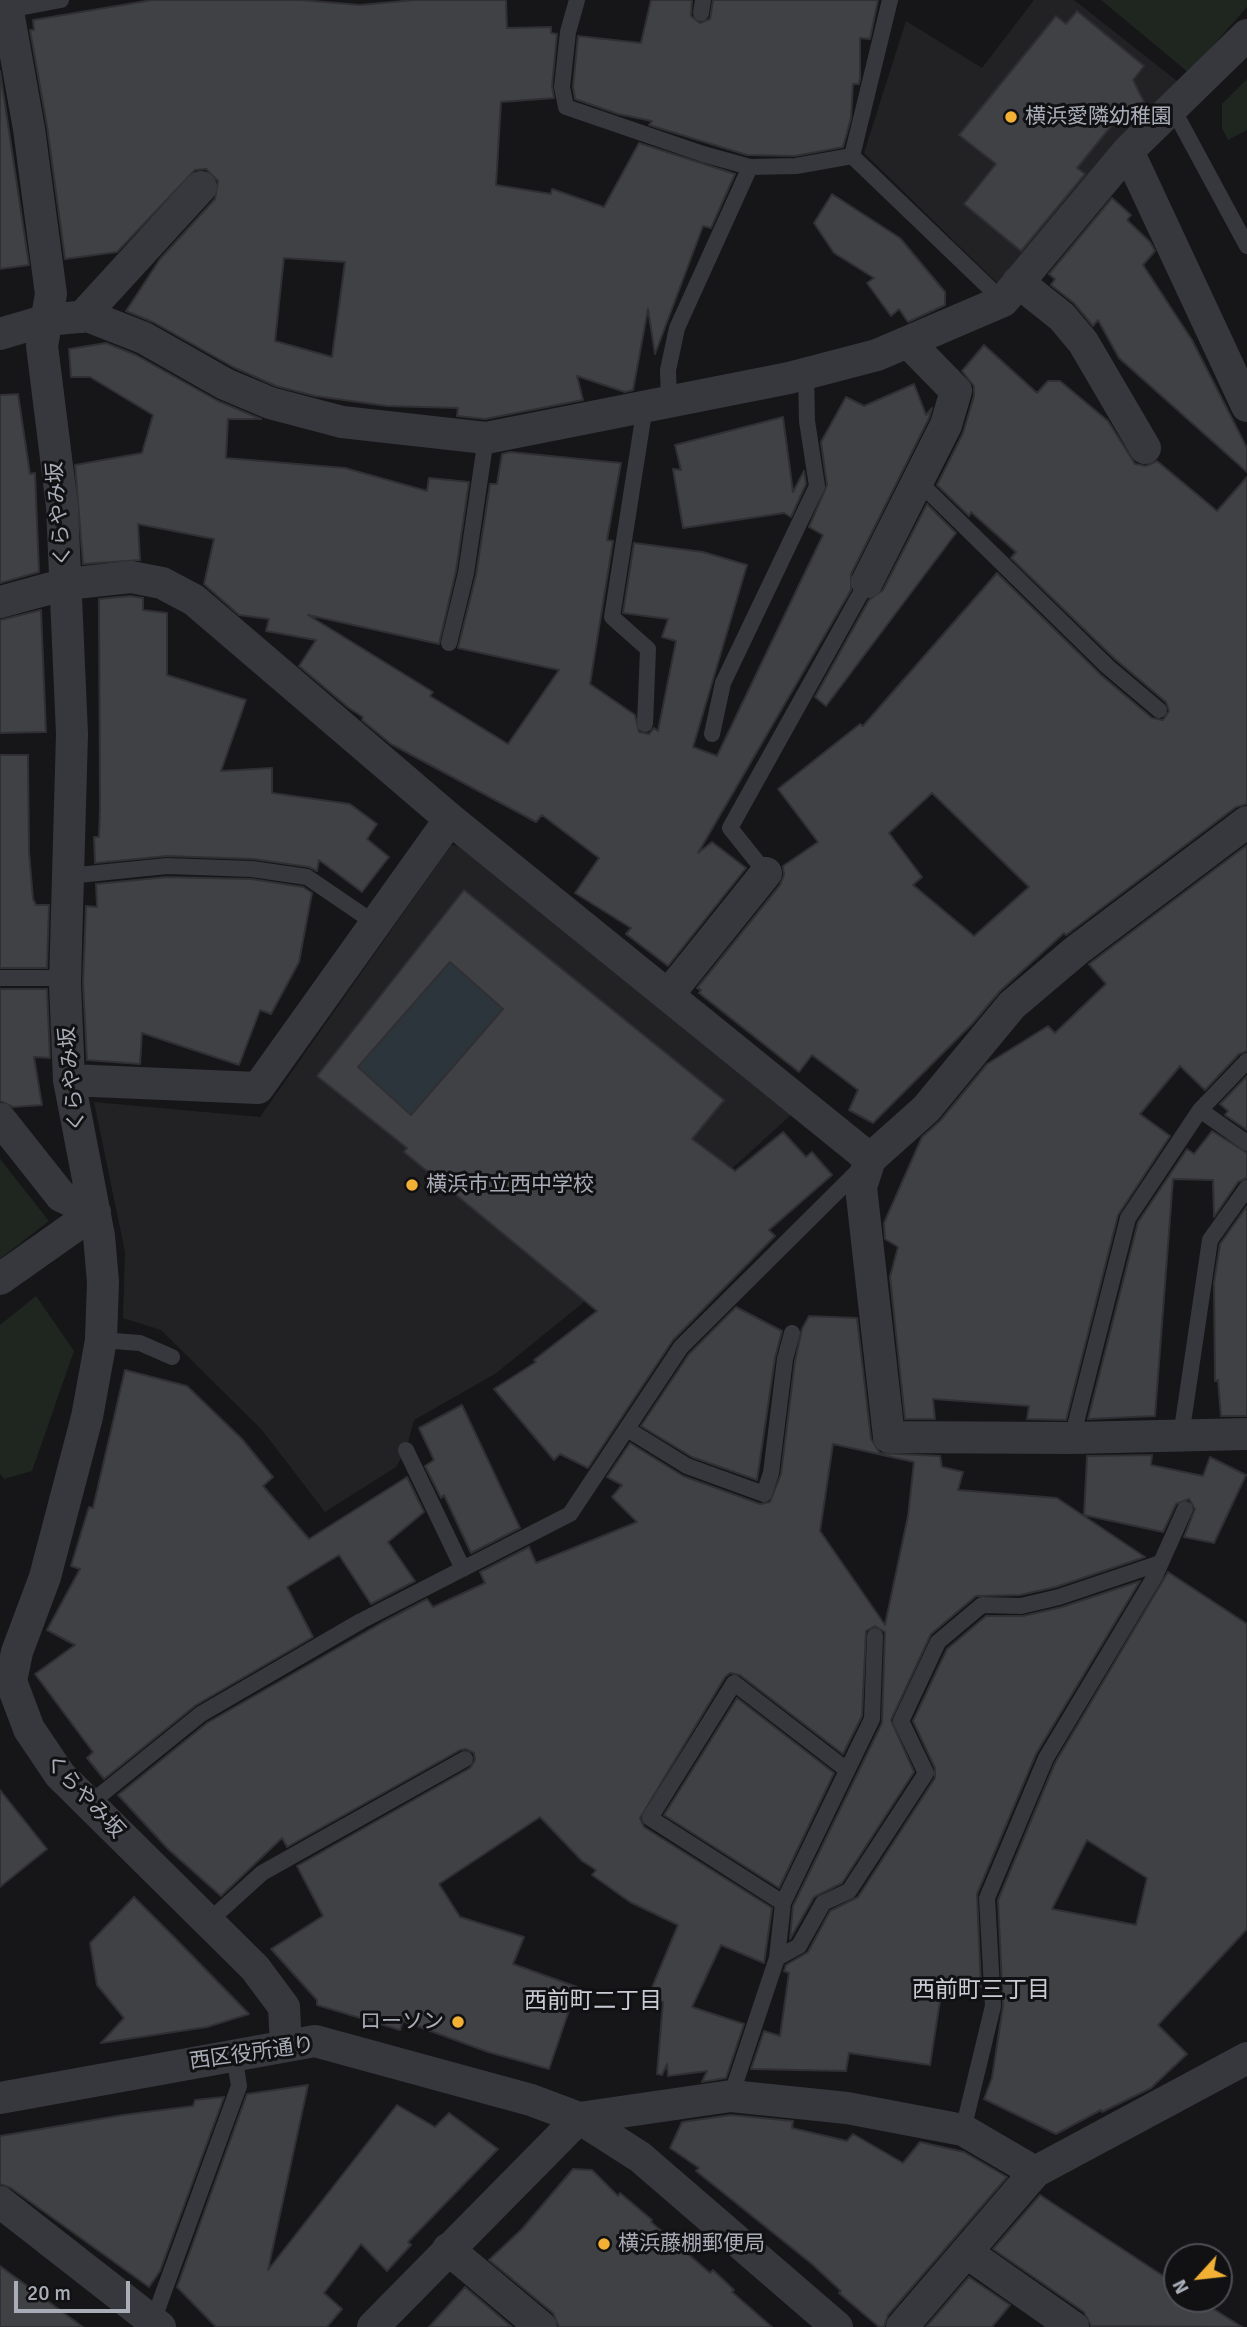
<!DOCTYPE html>
<html>
<head>
<meta charset="utf-8">
<style>
	body { margin:0 }
	#map { position:relative; width:1247px; height:2327px; overflow:hidden; background:#161618; font-family:Signika,sans-serif }
	canvas { display:block }
	.north { position:absolute; left:1163px; top:2243px; width:70px; height:70px; box-sizing:border-box; background:#111113; border:2px solid #4d4f55; border-radius:50%; rotate:243deg; font-size:19px; font-weight:700; line-height:28px; text-align:center; color:#a8adb8 }
	.north::after { content:''; display:block; margin:auto; width:24px; height:32px; background:#f2b134; clip-path:polygon(50% 0,100% 100%,50% 72%,0 100%) }
	.scale { position:absolute; left:14px; top:2281px; width:116px; height:32px; box-sizing:border-box; border:4px solid #a8adb8; border-top:0; padding-left:9px; font-size:21px; line-height:24px; white-space:nowrap; color:#a8adb8; -webkit-text-stroke:5px #111113; paint-order:stroke }
</style>
</head>
<body>
<div id="map">
<canvas width="1247" height="2327"></canvas>
<div class="north">N</div>
<div class="scale">20 m</div>
</div>
<script>
const ctx = document.querySelector('canvas').getContext('2d');
ctx.lineJoin = 'round';
function paint(path, color) {
  ctx.fillStyle = color;
  ctx.fill(path, 'evenodd');
}
function shape(rows) {
  const path = new Path2D();
  for (const r of rows) {
    path.moveTo(r[0], r[1]);
    for (let i = 2; i < r.length; i += 2) path.lineTo(r[i], r[i + 1]);
  }
  return path;
}
function strokePath(path, color, width, dash) {
  ctx.strokeStyle = color;
  ctx.lineWidth = width;
  ctx.lineCap = dash ? 'butt' : 'round';
  ctx.setLineDash(dash || []);
  ctx.stroke(path);
}
function drawText(font, color, halo, rows, align = 'center') {
  ctx.font = font + ' Signika,"Noto Sans JP",sans-serif';
  ctx.lineWidth = 6;
  ctx.setLineDash([]);
  ctx.textBaseline = 'middle';
  ctx.strokeStyle = halo;
  ctx.fillStyle = color;
  for (const [text, x, y, turn = 0] of rows) {
    ctx.save();
    ctx.translate(x, y);
    ctx.rotate((+turn || 0) * Math.PI / 180);
    ctx.textAlign = isNaN(turn) ? turn : align;
    if (halo) ctx.strokeText(text, 0, 0);
    ctx.fillText(text, 0, 0);
    ctx.restore();
  }
}
paint(shape([
	[1034,0,1074,0,1177,81,998,284,864,153,906,21,982,68],
	[451,845,458,846,792,1114,594,1294,495,1374,414,1420,406,1450,396,1467,325,1512,262,1430,161,1330,123,1318,125,1252,94,1102,260,1117]
]), '#222225');
paint(shape([
	[1101,0,1247,0,1247,7,1189,73],
	[1247,79,1247,130,1228,140,1222,128,1222,104],
	[0,1159,49,1221,0,1259],
	[36,1296,74,1351,32,1471,4,1479,0,1474,0,1325]
]), '#1e261f');
paint(shape([
	[450,962,503,1009,411,1115,358,1067]
]), '#2c353c');
const building = shape([
	[152,0,301,0,360,5,414,0,506,0,507,28,551,27,551,33,557,34,552,86,554,98,501,102,496,185,551,194,552,189,604,207,639,143,735,174,711,228,703,226,655,354,648,309,633,390,625,392,577,376,583,400,485,419,457,416,458,408,387,406,315,396,276,386,233,367,153,322,126,311,160,259,215,199,218,181,206,169,195,170,117,252,65,259,47,126,30,30,34,30,33,20,152,0],
	[284,258,345,262,332,357,275,341,284,258],
	[651,0,692,0,691,16,700,23,710,19,713,0,878,0,870,39,860,38,860,78,859,84,853,84,851,118,843,147,795,156,747,155,649,125,652,121,618,114,575,99,573,87,578,36,641,43,651,0],
	[1077,11,1144,66,1133,80,1144,102,1125,125,1112,125,1077,168,1085,174,1021,251,964,204,996,164,959,135,1056,16,1066,24,1077,11],
	[0,71,29,265,0,269,0,71],
	[832,194,900,238,945,292,945,305,908,322,899,309,891,316,867,283,874,278,834,253,814,223,832,194],
	[1112,198,1131,215,1127,220,1150,242,1155,251,1143,265,1192,340,1247,448,1247,472,1119,358,1098,320,1093,326,1074,303,1051,285,1055,279,1049,274,1112,198],
	[106,343,136,355,218,401,261,419,228,419,226,458,345,468,427,491,429,478,469,482,456,571,439,644,308,615,433,692,430,696,508,744,559,670,458,648,476,575,490,484,497,484,502,454,510,452,621,463,607,540,613,541,590,684,635,715,639,732,649,734,654,728,658,731,676,641,662,637,668,619,623,613,634,543,703,552,747,565,693,747,717,756,823,535,809,527,827,485,821,442,846,397,864,406,914,384,926,415,932,408,929,418,851,574,851,590,698,853,712,842,746,868,668,966,626,934,631,928,575,893,599,858,542,815,536,822,391,744,362,720,363,717,349,708,299,666,316,640,266,631,269,619,239,615,204,584,214,539,138,524,140,560,83,564,75,465,142,453,153,415,90,377,71,377,69,349,106,343],
	[984,345,1037,393,1048,381,1060,381,1108,421,1135,464,1146,466,1157,461,1217,511,1247,477,1247,804,1236,807,1066,935,1064,933,1000,991,972,1024,873,1123,849,1110,858,1090,812,1055,799,1072,699,993,701,990,697,988,780,885,784,875,783,866,818,842,778,789,860,724,863,726,997,573,1101,675,1152,718,1163,720,1169,711,1166,702,1115,659,1011,558,1016,552,971,512,969,516,937,485,963,433,974,396,974,386,962,371,984,345],
	[932,793,1029,887,974,936,913,885,922,877,889,833,932,793],
	[18,394,30,474,35,473,39,572,0,583,0,395,18,394],
	[783,417,793,492,804,471,806,484,791,517,784,513,683,528,673,469,681,470,675,445,783,417],
	[927,504,956,533,826,706,815,697,869,600,883,590,927,504],
	[130,596,143,598,143,610,167,613,167,675,246,700,221,771,272,768,272,793,350,804,377,824,367,839,389,857,362,892,319,860,317,871,309,867,253,859,167,856,95,863,94,837,99,837,100,808,99,599,130,596],
	[41,610,46,732,0,733,0,620,41,610],
	[0,755,28,755,29,852,33,899,36,905,49,905,47,968,0,968,0,755],
	[1247,845,1247,1051,1239,1054,1205,1090,1180,1066,1140,1114,1170,1136,1118,1215,1066,1420,1027,1419,1029,1406,933,1399,935,1419,905,1419,890,1277,898,1247,885,1239,884,1223,922,1137,940,1121,987,1064,1048,1026,1055,1033,1106,984,1089,964,1247,845],
	[167,877,251,879,303,887,312,893,299,962,271,1014,260,1010,239,1065,142,1033,140,1064,87,1060,83,983,86,906,97,907,96,884,167,877],
	[464,890,724,1100,692,1139,735,1171,783,1132,806,1157,812,1152,832,1175,769,1230,775,1236,673,1340,588,1468,560,1454,554,1460,494,1389,536,1362,534,1360,597,1311,404,1152,407,1148,317,1076,464,890],
	[450,962,503,1009,411,1115,358,1067,450,962],
	[0,989,47,989,50,1058,34,1057,42,1105,13,1107,0,1101,0,989],
	[1247,1076,1247,1130,1225,1115,1228,1111,1220,1104,1247,1076],
	[1212,1131,1247,1153,1247,1178,1238,1182,1214,1217,1213,1180,1173,1179,1155,1416,1088,1419,1138,1222,1187,1149,1194,1154,1212,1131],
	[1247,1206,1247,1416,1221,1416,1218,1380,1215,1381,1214,1283,1220,1244,1247,1206],
	[736,1307,782,1331,775,1358,757,1480,692,1457,641,1426,689,1354,736,1307],
	[809,1316,857,1318,871,1439,880,1453,940,1456,942,1467,963,1472,958,1490,1057,1498,1145,1557,1056,1587,1020,1595,976,1596,931,1634,891,1720,914,1772,842,1883,814,1897,790,1939,793,1906,882,1723,885,1632,875,1626,866,1631,862,1716,843,1754,740,1675,730,1673,725,1677,640,1818,644,1827,772,1908,764,1963,721,1945,692,2007,744,2024,726,2078,702,2082,707,2071,668,2076,667,2064,662,2075,657,2074,663,2002,648,1997,678,1925,630,1902,592,1875,596,1870,582,1861,540,1817,439,1884,460,1917,524,1937,513,1964,577,1987,549,2069,488,2052,403,2021,400,2030,317,2005,317,2000,271,1949,323,1916,297,1866,470,1768,475,1760,474,1753,466,1749,460,1750,287,1847,282,1838,221,1896,168,1849,118,1795,207,1723,383,1622,427,1599,433,1607,485,1583,480,1572,529,1547,536,1563,637,1522,612,1497,622,1485,607,1477,630,1443,683,1476,760,1504,770,1502,781,1474,795,1361,802,1329,809,1316],
	[833,1444,914,1462,908,1516,885,1625,820,1531,833,1444],
	[125,1370,187,1386,242,1439,273,1477,263,1486,309,1539,407,1477,424,1512,388,1542,415,1581,371,1604,339,1555,287,1587,313,1637,196,1705,104,1779,87,1758,93,1752,35,1674,75,1645,47,1630,80,1569,71,1566,89,1507,93,1508,125,1370],
	[462,1405,520,1528,471,1553,444,1495,441,1498,425,1466,434,1460,419,1428,462,1405],
	[1152,1455,1151,1465,1203,1476,1210,1457,1246,1475,1214,1543,1184,1537,1195,1509,1189,1499,1176,1504,1163,1532,1084,1515,1087,1456,1152,1455],
	[1168,1572,1247,1624,1247,1929,1158,2025,1187,2054,1151,2088,1102,2112,1101,2110,1056,2134,984,2099,992,2078,1003,2006,998,1900,1055,1763,1168,1572],
	[1087,1840,1147,1878,1136,1925,1052,1909,1087,1840],
	[1140,1581,1036,1754,977,1894,981,1987,943,1982,930,2065,849,2053,846,2071,751,2069,764,2031,780,2036,789,1973,784,1971,786,1965,808,1952,830,1911,858,1897,935,1778,935,1768,913,1721,947,1649,986,1616,1023,1616,1062,1607,1140,1581],
	[737,1698,834,1773,779,1888,664,1815,737,1698],
	[0,1790,47,1849,0,1887,0,1790],
	[134,1897,176,1939,249,2014,207,2027,101,2043,124,2018,97,1985,90,1943,134,1897],
	[308,2085,268,2270,397,2105,435,2127,449,2113,498,2149,408,2242,411,2245,387,2271,361,2244,324,2293,342,2309,327,2327,216,2327,177,2287,247,2094,308,2085],
	[224,2097,160,2271,149,2287,11,2188,0,2184,0,2136,123,2115,193,2106,195,2100,224,2097],
	[731,2115,793,2121,792,2128,847,2141,853,2134,903,2163,920,2142,964,2152,1007,2177,888,2315,884,2327,879,2327,839,2293,841,2291,812,2264,696,2171,699,2168,670,2148,682,2122,731,2115],
	[573,2169,592,2170,618,2196,620,2193,652,2220,651,2222,710,2273,713,2270,734,2290,732,2292,772,2327,559,2327,553,2313,489,2260,522,2229,573,2169],
	[1040,2195,1177,2285,1177,2299,1198,2299,1242,2327,1091,2326,1084,2312,993,2249,1040,2195],
	[0,2266,83,2327,0,2327,0,2266],
	[969,2277,1010,2305,992,2327,926,2327,969,2277],
	[465,2287,512,2327,429,2327,465,2287]
]);
paint(building, '#404145');
strokePath(building, '#303034', 2);
strokePath(shape([
	[577,0,568,32,562,87,566,107,703,154,750,167,796,166,852,156,1003,301],
	[8,10,61,0],
	[701,13,703,0],
	[1173,109,1247,246],
	[852,156,890,0],
	[669,402,668,370,677,328,750,167],
	[919,482,1108,667,1159,710],
	[449,643,466,573,486,438],
	[645,724,648,649,612,617,645,406],
	[712,734,723,683,817,486,807,421,806,373],
	[766,873,730,828,867,582],
	[68,876,167,866,252,869,307,877,376,924],
	[0,978,65,978],
	[1200,1110,1247,1143],
	[101,1340,140,1343,172,1357],
	[627,1429,687,1466,764,1494,771,1473,785,1359,792,1333],
	[1181,1436,1210,1240,1247,1188],
	[1072,1438,1128,1218,1200,1110,1247,1061],
	[406,1450,463,1569],
	[88,1805,201,1714,361,1621,570,1514,681,1347,861,1168],
	[783,1903,650,1818,734,1683,847,1770],
	[208,1922,262,1873,465,1759],
	[777,1958,799,1946,823,1903,849,1891,926,1773,901,1721,938,1642,982,1605,1021,1606,1059,1597,1160,1563],
	[731,2096,777,1958,783,1903,872,1719,875,1636],
	[963,2130,993,2006,987,1898,1046,1758,1155,1576,1185,1509],
	[153,2321,239,2086,234,2055]
]), '#37383d', 16);
strokePath(shape([
	[6,0,29,129,51,294,42,346,62,506,72,734,65,983,69,1080,99,1236,103,1282,101,1340,87,1417,45,1577,17,1652,11,1681,29,1729,60,1775,255,1968,284,2007,286,2046],
	[1128,151,1247,406],
	[1018,282,1062,317,1083,342,1145,448],
	[82,317,201,187],
	[0,334,47,320,88,316,144,338,225,384,270,403,342,422,486,438,789,378,877,355,1003,301,1128,151,1247,35],
	[867,582,946,425,956,391,908,342],
	[0,602,66,584,131,577,162,583,194,600,450,819,870,1159],
	[1247,822,1077,950,1012,1005,926,1109,870,1159,861,1187,889,1437,1072,1438,1247,1434],
	[668,995,766,873],
	[69,1080,258,1088,450,819],
	[0,1119,61,1196,95,1212,0,1279],
	[0,2098,315,2041,531,2100,579,2118,640,2157,837,2327],
	[0,2202,160,2327],
	[448,2249,541,2327],
	[966,2252,1073,2327],
	[373,2327,579,2118,731,2096,847,2108,963,2130,1035,2172],
	[902,2327,1035,2172,1247,2058]
]), '#37383d', 32);
for (const [x, y, r, color] of [
	[1011,117,7,"#f2b134"],
	[412,1185,7,"#f2b134"],
	[458,2022,7,"#f2b134"],
	[604,2244,7,"#f2b134"]
]) {
  const dot = new Path2D();
  dot.arc(x, y, r, 0, 2 * Math.PI);
  ctx.fillStyle = color;
  ctx.fill(dot);
  strokePath(dot, '#111113', 2.5);
}
drawText('21px', '#a8adb8', '#111113', [
	["横浜愛隣幼稚園",1025,117],
	["横浜市立西中学校",426,1185],
	["ローソン",444,2022,"right"],
	["横浜藤棚郵便局",618,2244]
], 'left');
drawText('21px', '#a8adb8', '#111113', [
	["くらやみ坂",60,514,-95],
	["くらやみ坂",73,1079,-96],
	["くらやみ坂",84,1797,47],
	["西区役所通り",252,2054,-8]
]);
drawText('23px', '#c9ccd4', '#111113', [
	["西前町三丁目",981,1991],
	["西前町二丁目",593,2002]
]);
</script>
</body>
</html>
